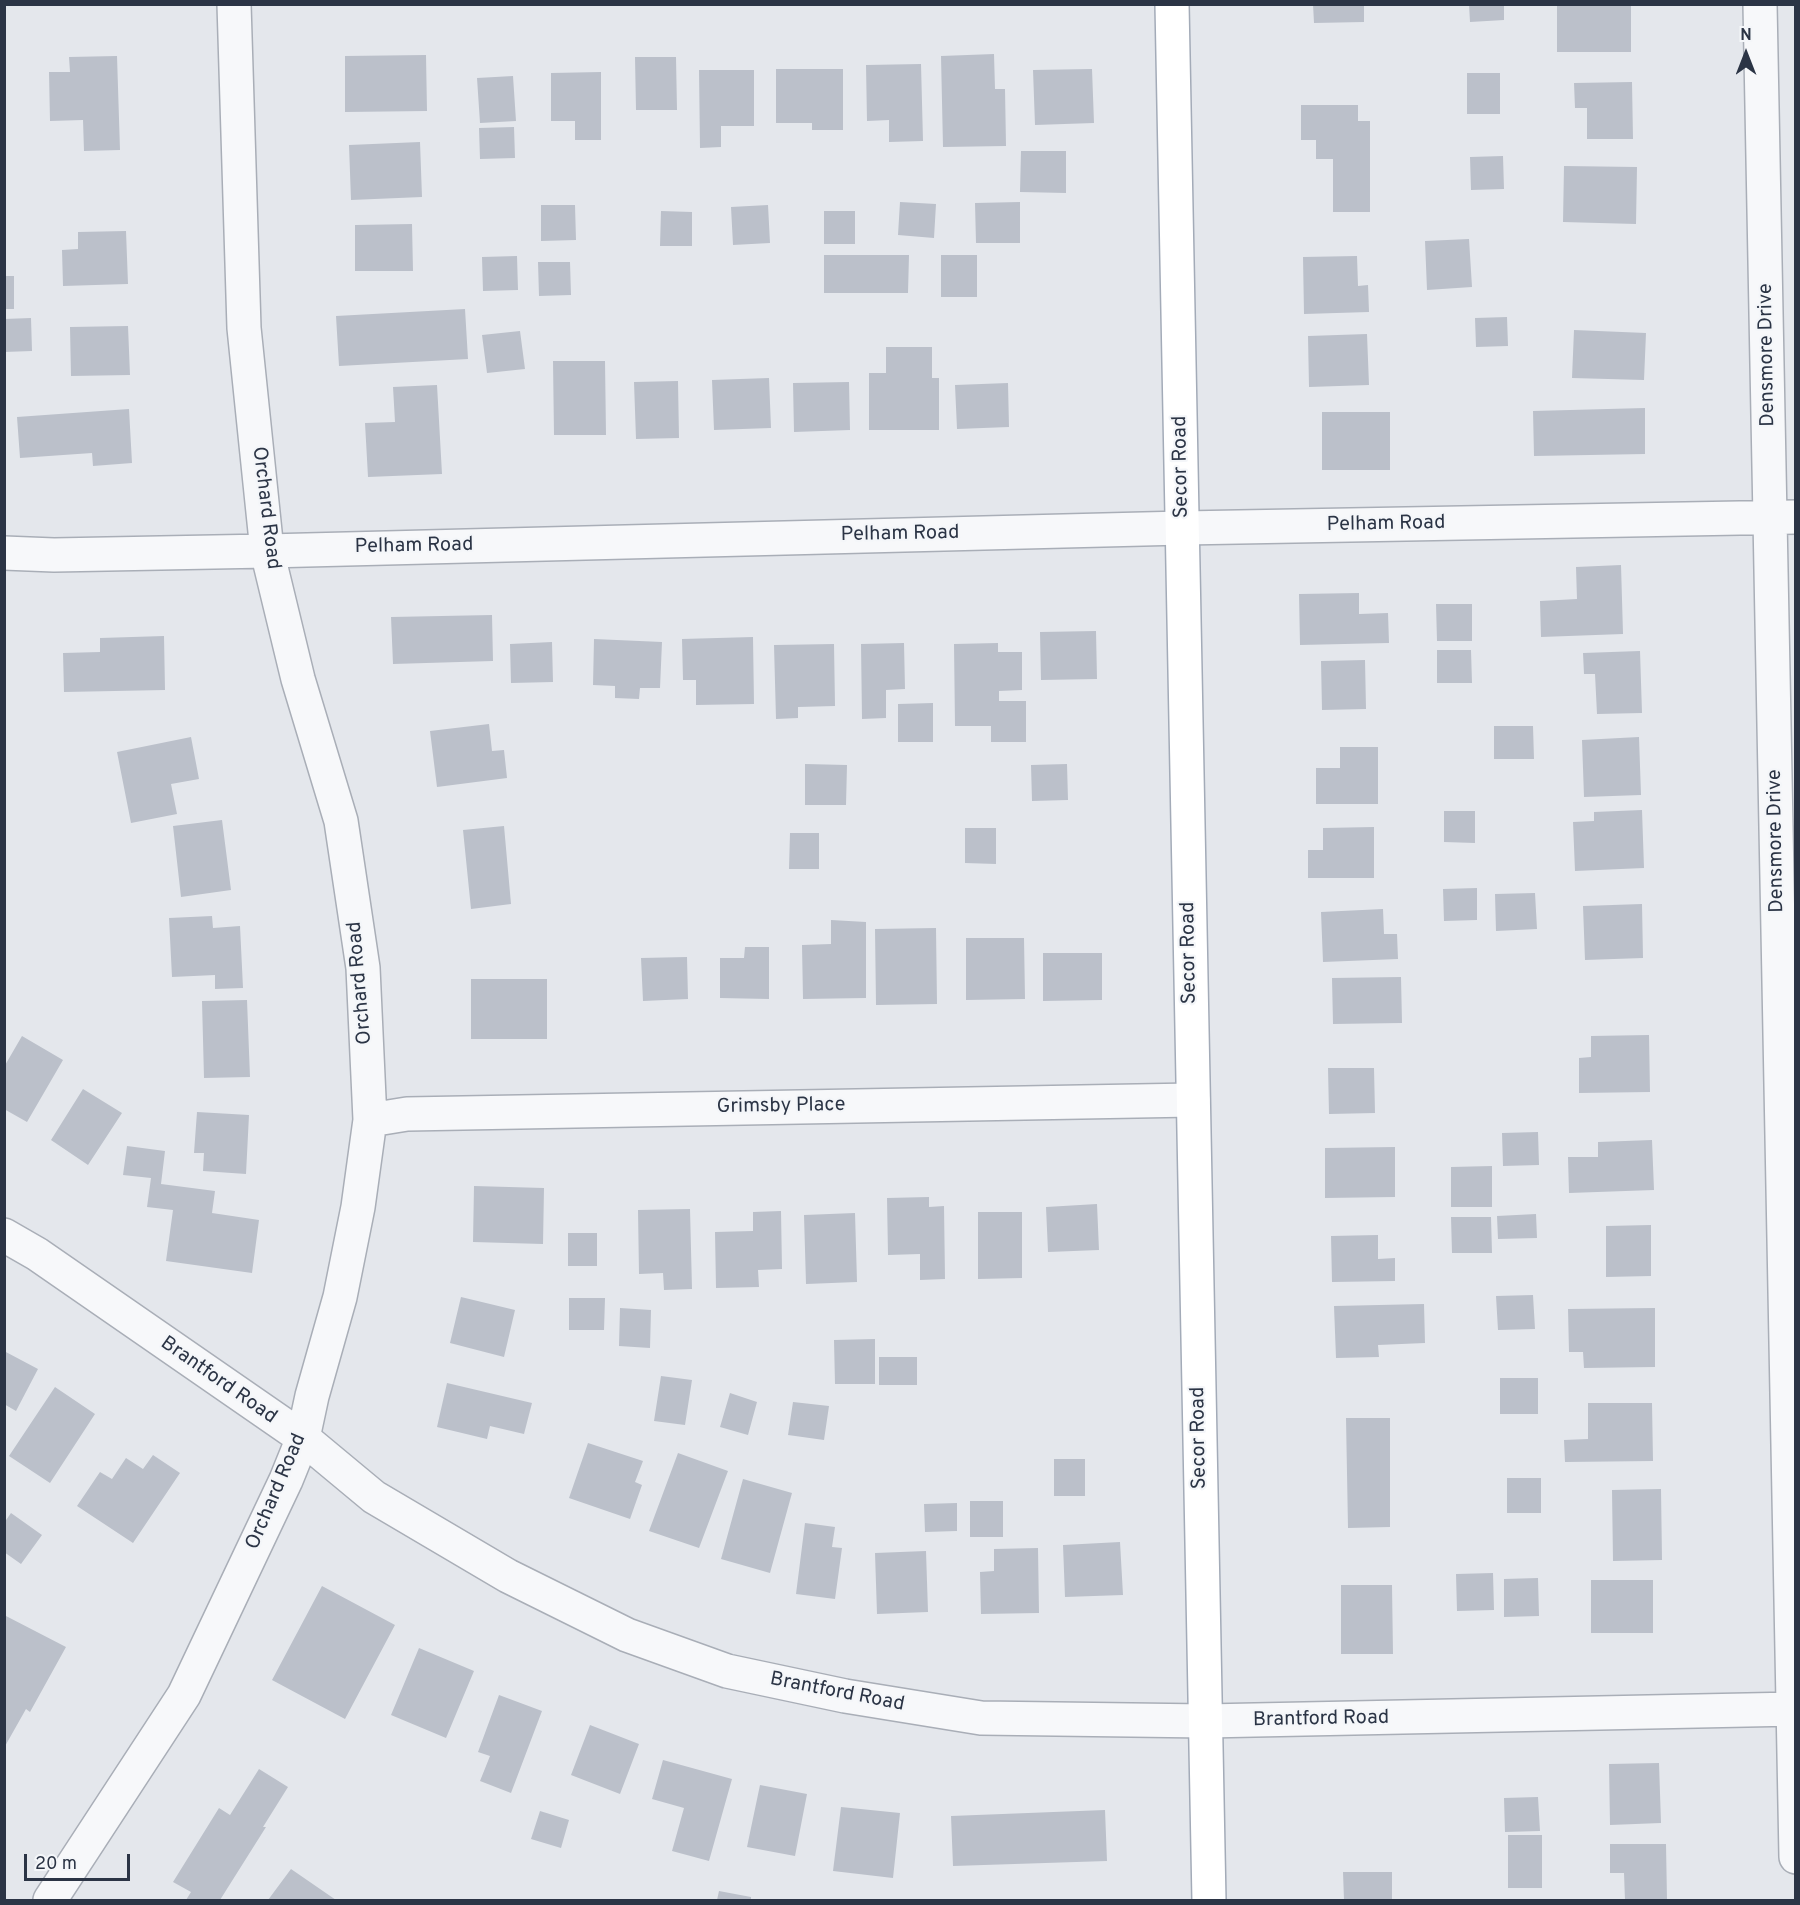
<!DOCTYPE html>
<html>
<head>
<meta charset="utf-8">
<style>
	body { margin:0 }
	#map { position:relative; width:1800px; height:1905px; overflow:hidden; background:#e4e7ec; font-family:Overpass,sans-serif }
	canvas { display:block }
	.frame { position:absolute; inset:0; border:6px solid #2b3445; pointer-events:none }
	.north { position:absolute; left:1716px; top:24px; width:60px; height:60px; -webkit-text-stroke:4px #f4f6f9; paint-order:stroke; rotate:0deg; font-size:16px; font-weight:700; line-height:24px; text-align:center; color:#2b3445 }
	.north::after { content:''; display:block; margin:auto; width:21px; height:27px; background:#2b3445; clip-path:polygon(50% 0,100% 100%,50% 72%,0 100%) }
	.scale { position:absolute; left:24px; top:1854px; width:106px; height:27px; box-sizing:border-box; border:3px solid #2b3445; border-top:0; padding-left:8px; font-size:18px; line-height:21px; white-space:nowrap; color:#2b3445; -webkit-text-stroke:4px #f4f6f9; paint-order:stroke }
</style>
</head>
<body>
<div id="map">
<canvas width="1800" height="1905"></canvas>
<div class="frame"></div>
<div class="north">N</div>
<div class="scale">20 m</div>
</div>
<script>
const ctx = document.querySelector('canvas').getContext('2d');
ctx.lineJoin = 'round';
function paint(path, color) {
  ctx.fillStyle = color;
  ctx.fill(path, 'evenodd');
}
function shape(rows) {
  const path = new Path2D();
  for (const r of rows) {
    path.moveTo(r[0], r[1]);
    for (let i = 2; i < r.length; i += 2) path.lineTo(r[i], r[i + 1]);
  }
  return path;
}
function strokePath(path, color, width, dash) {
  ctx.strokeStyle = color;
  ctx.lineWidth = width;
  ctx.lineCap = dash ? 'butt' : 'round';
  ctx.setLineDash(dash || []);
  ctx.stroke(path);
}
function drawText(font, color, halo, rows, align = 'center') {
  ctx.font = font + ' Overpass,sans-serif';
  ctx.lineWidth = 4.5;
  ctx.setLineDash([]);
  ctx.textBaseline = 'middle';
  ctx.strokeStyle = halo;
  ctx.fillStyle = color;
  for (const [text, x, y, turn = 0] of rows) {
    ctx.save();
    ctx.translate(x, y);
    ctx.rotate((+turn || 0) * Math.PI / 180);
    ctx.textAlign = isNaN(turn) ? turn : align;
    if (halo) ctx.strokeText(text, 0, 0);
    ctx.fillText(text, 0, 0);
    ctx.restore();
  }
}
paint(shape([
	[1313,4,1364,4,1364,22,1314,23],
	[1469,4,1504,4,1504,20,1470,22],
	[1557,4,1631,4,1631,52,1557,52],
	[994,54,995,89,1005,89,1006,146,943,147,941,56],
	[426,55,427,111,345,112,345,56],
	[117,56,120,150,84,151,83,120,50,121,49,72,70,72,69,57],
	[635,57,676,57,677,110,636,110],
	[921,64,923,141,889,142,889,120,867,121,866,65],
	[776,69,843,69,843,130,812,130,812,123,776,123],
	[1092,69,1094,123,1035,125,1033,70],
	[699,70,754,70,754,126,721,126,721,147,700,148],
	[601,72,601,140,575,140,575,121,551,121,551,73],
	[1467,73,1500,73,1500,114,1467,114],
	[513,76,516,121,480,123,477,78],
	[1632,82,1633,139,1587,139,1587,108,1575,108,1574,83],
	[1301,105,1358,105,1358,121,1370,121,1370,212,1333,212,1333,159,1316,159,1316,140,1301,140],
	[514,127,515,158,480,159,479,128],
	[420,142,422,197,351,200,349,145],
	[1021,151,1066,151,1066,193,1020,192],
	[1503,156,1504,189,1471,190,1470,157],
	[1564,166,1637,167,1636,224,1563,222],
	[900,202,936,204,934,238,898,235],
	[1020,202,1020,243,976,243,975,203],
	[541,205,575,205,576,240,541,241],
	[768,205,770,243,733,245,731,207],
	[661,211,692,212,692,246,660,246],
	[824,211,855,211,855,244,824,244],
	[412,224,413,271,355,271,355,225],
	[126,231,128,284,63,286,62,250,78,249,78,232],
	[1469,239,1472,287,1427,290,1425,241],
	[824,255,909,255,908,293,824,293],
	[941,255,977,255,977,297,941,297],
	[517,256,518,290,483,291,482,257],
	[1357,256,1358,286,1368,285,1369,312,1304,314,1303,257],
	[538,262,570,262,571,295,539,296],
	[4,276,14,276,14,309,4,309],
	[465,309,468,359,339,366,336,316],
	[1507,317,1508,346,1476,347,1475,318],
	[31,318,32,351,4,352,4,319],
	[128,326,130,375,71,376,70,327],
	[1574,330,1646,333,1644,380,1572,378],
	[520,331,525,369,487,373,482,335],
	[1367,334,1369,385,1309,387,1308,336],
	[886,347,932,347,932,378,939,378,939,430,869,430,869,373,886,373],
	[553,361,605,361,606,435,554,435],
	[769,378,771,428,714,430,712,380],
	[678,381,679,438,636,439,634,382],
	[849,382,850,430,794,432,793,383],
	[1008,383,1009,427,957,429,955,385],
	[437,385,442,474,368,477,365,423,395,422,393,387],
	[1645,408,1645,454,1534,456,1533,411],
	[129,409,132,463,93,466,92,453,20,458,17,417],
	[1322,412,1390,412,1390,470,1322,470],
	[1621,565,1623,634,1541,637,1540,601,1577,599,1576,567],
	[1359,593,1359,614,1388,613,1389,643,1300,645,1299,594],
	[1436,604,1472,604,1472,641,1437,641],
	[492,615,493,661,393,664,391,617],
	[1096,631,1097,679,1041,680,1040,632],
	[164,636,165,690,64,692,63,653,100,652,100,638],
	[753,637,754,704,696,705,696,680,683,680,682,639],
	[594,639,662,642,660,688,640,688,639,699,615,698,615,686,593,685],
	[552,642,553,682,511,683,510,644],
	[904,643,905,689,886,690,886,718,862,719,861,644],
	[998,643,998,652,1022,652,1022,690,999,691,999,701,1026,701,1026,742,991,742,991,726,955,726,954,644],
	[834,644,835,706,798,707,798,718,776,719,774,645],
	[1437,650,1471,650,1472,683,1437,683],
	[1640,651,1642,713,1597,714,1595,674,1584,674,1583,653],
	[1365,660,1366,709,1322,710,1321,661],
	[933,703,933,742,898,742,898,704],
	[489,724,492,751,504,750,507,778,437,787,430,731],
	[1494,726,1533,726,1534,759,1494,759],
	[191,737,199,779,171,784,177,814,131,823,117,752],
	[1639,737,1641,795,1584,797,1582,740],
	[1340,747,1378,747,1378,804,1316,804,1316,768,1340,768],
	[805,764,847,765,846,805,805,805],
	[1067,764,1068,800,1032,801,1031,765],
	[1642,810,1644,868,1575,871,1573,822,1594,821,1594,812],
	[1444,811,1475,811,1475,843,1444,842],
	[222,820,231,890,181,897,173,826],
	[504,826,511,904,471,909,463,830],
	[1374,827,1374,878,1308,878,1308,850,1323,850,1323,828],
	[965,828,996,828,996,864,965,863],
	[790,833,819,833,819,869,789,869],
	[1477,888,1477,920,1444,921,1443,889],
	[1535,893,1537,929,1496,931,1495,894],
	[1642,904,1643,958,1585,960,1583,906],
	[1383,909,1384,934,1397,934,1398,959,1323,962,1321,912],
	[212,916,213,928,240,926,243,988,215,989,215,975,172,977,169,918],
	[831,920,866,922,866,998,803,999,802,945,831,944],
	[936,928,937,1004,876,1005,875,929],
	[966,938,1024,938,1025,999,966,1000],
	[745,947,769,947,769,999,720,998,720,958,744,958],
	[1043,953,1102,953,1102,1000,1043,1001],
	[687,957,688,999,643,1001,641,958],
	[1401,977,1402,1023,1333,1024,1332,978],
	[471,979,547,979,547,1039,471,1039],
	[247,1000,250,1077,204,1078,202,1001],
	[1649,1035,1650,1092,1579,1093,1579,1058,1591,1057,1591,1036],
	[22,1036,63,1060,27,1122,4,1109,4,1067],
	[1328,1068,1374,1068,1375,1113,1329,1114],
	[83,1089,122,1113,88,1165,51,1140],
	[197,1112,249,1115,246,1174,203,1171,204,1153,194,1153],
	[1538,1132,1539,1165,1503,1166,1502,1133],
	[1652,1140,1654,1190,1569,1193,1568,1157,1598,1157,1598,1142],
	[127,1146,165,1151,161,1184,215,1191,212,1213,259,1220,252,1273,166,1261,173,1210,147,1207,151,1178,123,1175],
	[1395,1147,1395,1197,1325,1198,1325,1148],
	[1492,1166,1492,1207,1451,1207,1451,1167],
	[474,1186,544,1188,543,1244,473,1242],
	[929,1197,929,1207,944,1206,945,1279,920,1280,920,1254,888,1255,887,1198],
	[1097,1204,1099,1250,1048,1252,1046,1207],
	[690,1209,692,1289,664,1290,663,1273,639,1274,638,1210],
	[781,1211,782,1269,758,1270,759,1287,716,1288,715,1232,753,1231,753,1212],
	[978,1212,1022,1212,1022,1278,978,1279],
	[855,1213,857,1282,806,1284,804,1215],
	[1536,1214,1537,1238,1498,1239,1497,1216],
	[1451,1217,1491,1217,1492,1253,1452,1253],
	[1651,1225,1651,1276,1606,1277,1606,1226],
	[568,1233,597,1233,597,1266,568,1266],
	[1378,1235,1378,1259,1395,1258,1395,1281,1332,1282,1331,1236],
	[1533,1295,1535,1329,1498,1330,1496,1296],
	[461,1297,515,1310,504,1357,450,1343],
	[569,1298,605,1298,604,1330,569,1330],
	[1424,1304,1425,1343,1378,1345,1379,1357,1336,1358,1334,1306],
	[620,1308,651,1310,650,1348,619,1346],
	[1655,1308,1655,1367,1584,1368,1583,1352,1569,1352,1568,1309],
	[875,1339,875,1384,835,1384,834,1340],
	[4,1351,38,1369,16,1411,4,1404],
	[879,1357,917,1357,917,1385,879,1385],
	[661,1376,692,1380,685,1425,654,1421],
	[1500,1378,1538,1378,1538,1414,1500,1414],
	[447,1383,532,1403,524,1434,490,1426,487,1439,437,1427],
	[55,1387,95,1414,50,1483,9,1456],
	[730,1393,757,1402,748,1435,720,1427],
	[793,1402,829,1406,824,1440,788,1435],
	[1588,1403,1652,1403,1653,1461,1565,1462,1564,1440,1588,1439],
	[1346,1418,1390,1418,1390,1527,1348,1528],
	[588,1443,643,1461,635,1482,642,1485,630,1519,569,1498],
	[678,1453,728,1471,699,1548,649,1531],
	[153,1455,180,1473,133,1543,77,1506,100,1472,112,1479,126,1458,143,1469],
	[1054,1459,1085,1459,1085,1496,1054,1496],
	[1507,1478,1541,1478,1541,1513,1507,1513],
	[743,1479,792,1493,770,1573,721,1559],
	[1661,1489,1662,1560,1613,1561,1612,1490],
	[970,1501,1003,1501,1003,1537,970,1537],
	[957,1503,957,1531,925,1532,924,1504],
	[11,1513,42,1535,21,1564,4,1552,4,1523],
	[805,1523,835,1527,832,1547,842,1548,835,1599,796,1594],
	[1120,1542,1123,1595,1065,1597,1063,1545],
	[1038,1548,1039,1613,981,1614,980,1572,994,1571,994,1549],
	[926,1551,928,1612,877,1614,875,1553],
	[1493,1573,1494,1610,1457,1611,1456,1574],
	[1538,1578,1539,1616,1504,1617,1504,1579],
	[1591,1580,1653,1580,1653,1633,1591,1633],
	[1341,1585,1392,1585,1393,1654,1341,1654],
	[322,1586,395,1625,345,1719,272,1680],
	[6,1616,66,1647,30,1712,26,1709,4,1748,4,1619],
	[419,1648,474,1671,446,1738,391,1715],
	[499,1695,542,1711,511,1793,480,1781,490,1756,478,1752],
	[590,1725,639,1744,620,1794,571,1775],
	[663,1760,732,1779,709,1861,672,1851,684,1808,652,1799],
	[1659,1763,1661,1823,1610,1825,1609,1764],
	[259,1769,288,1787,263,1827,266,1827,220,1900,186,1900,191,1892,173,1882,219,1808,230,1815],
	[760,1785,807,1794,795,1856,747,1847],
	[1538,1797,1540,1831,1505,1832,1504,1798],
	[841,1807,900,1813,893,1878,833,1871],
	[1105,1810,1107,1861,953,1866,951,1816],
	[540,1811,569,1820,561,1848,531,1839],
	[1508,1835,1542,1835,1542,1888,1508,1888],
	[1610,1844,1666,1844,1667,1900,1625,1900,1624,1873,1610,1873],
	[291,1869,336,1900,268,1900],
	[1343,1872,1392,1872,1392,1900,1344,1900],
	[719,1891,751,1897,751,1900,717,1900]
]), '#bbc0ca');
const minor = shape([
	[1760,4,1796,1857],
	[4,553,54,555,267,551,1183,528,1796,517],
	[370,1120,407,1114,1193,1100],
	[4,1235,37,1254,303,1438,374,1497,508,1576,627,1635,727,1671,845,1696,981,1718,1206,1721,1796,1709],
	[50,1900,184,1695,286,1480,303,1438,312,1396,340,1297,358,1207,370,1120,363,968,341,821,298,679,267,551,244,328,234,4]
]);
const primary = shape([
	[1172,4,1209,1900]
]);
strokePath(minor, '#a9aeb7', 36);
strokePath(primary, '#a3abb8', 36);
strokePath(minor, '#f7f8fa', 33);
strokePath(primary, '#fff', 33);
drawText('20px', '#2b3445', '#f4f6f9', [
	["Densmore Drive",1768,355,-91],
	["Secor Road",1182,467,-91],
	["Orchard Road",265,508,83],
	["Pelham Road",1386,525,-1],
	["Pelham Road",900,535,-1],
	["Pelham Road",414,547,-1],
	["Densmore Drive",1777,841,-91],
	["Secor Road",1190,953,-91],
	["Orchard Road",361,983,-95],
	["Grimsby Place",781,1107,-1],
	["Brantford Road",218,1381,35],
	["Secor Road",1200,1438,-91],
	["Orchard Road",277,1492,-67],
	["Brantford Road",837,1693,11],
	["Brantford Road",1321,1720,-1]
]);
</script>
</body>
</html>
